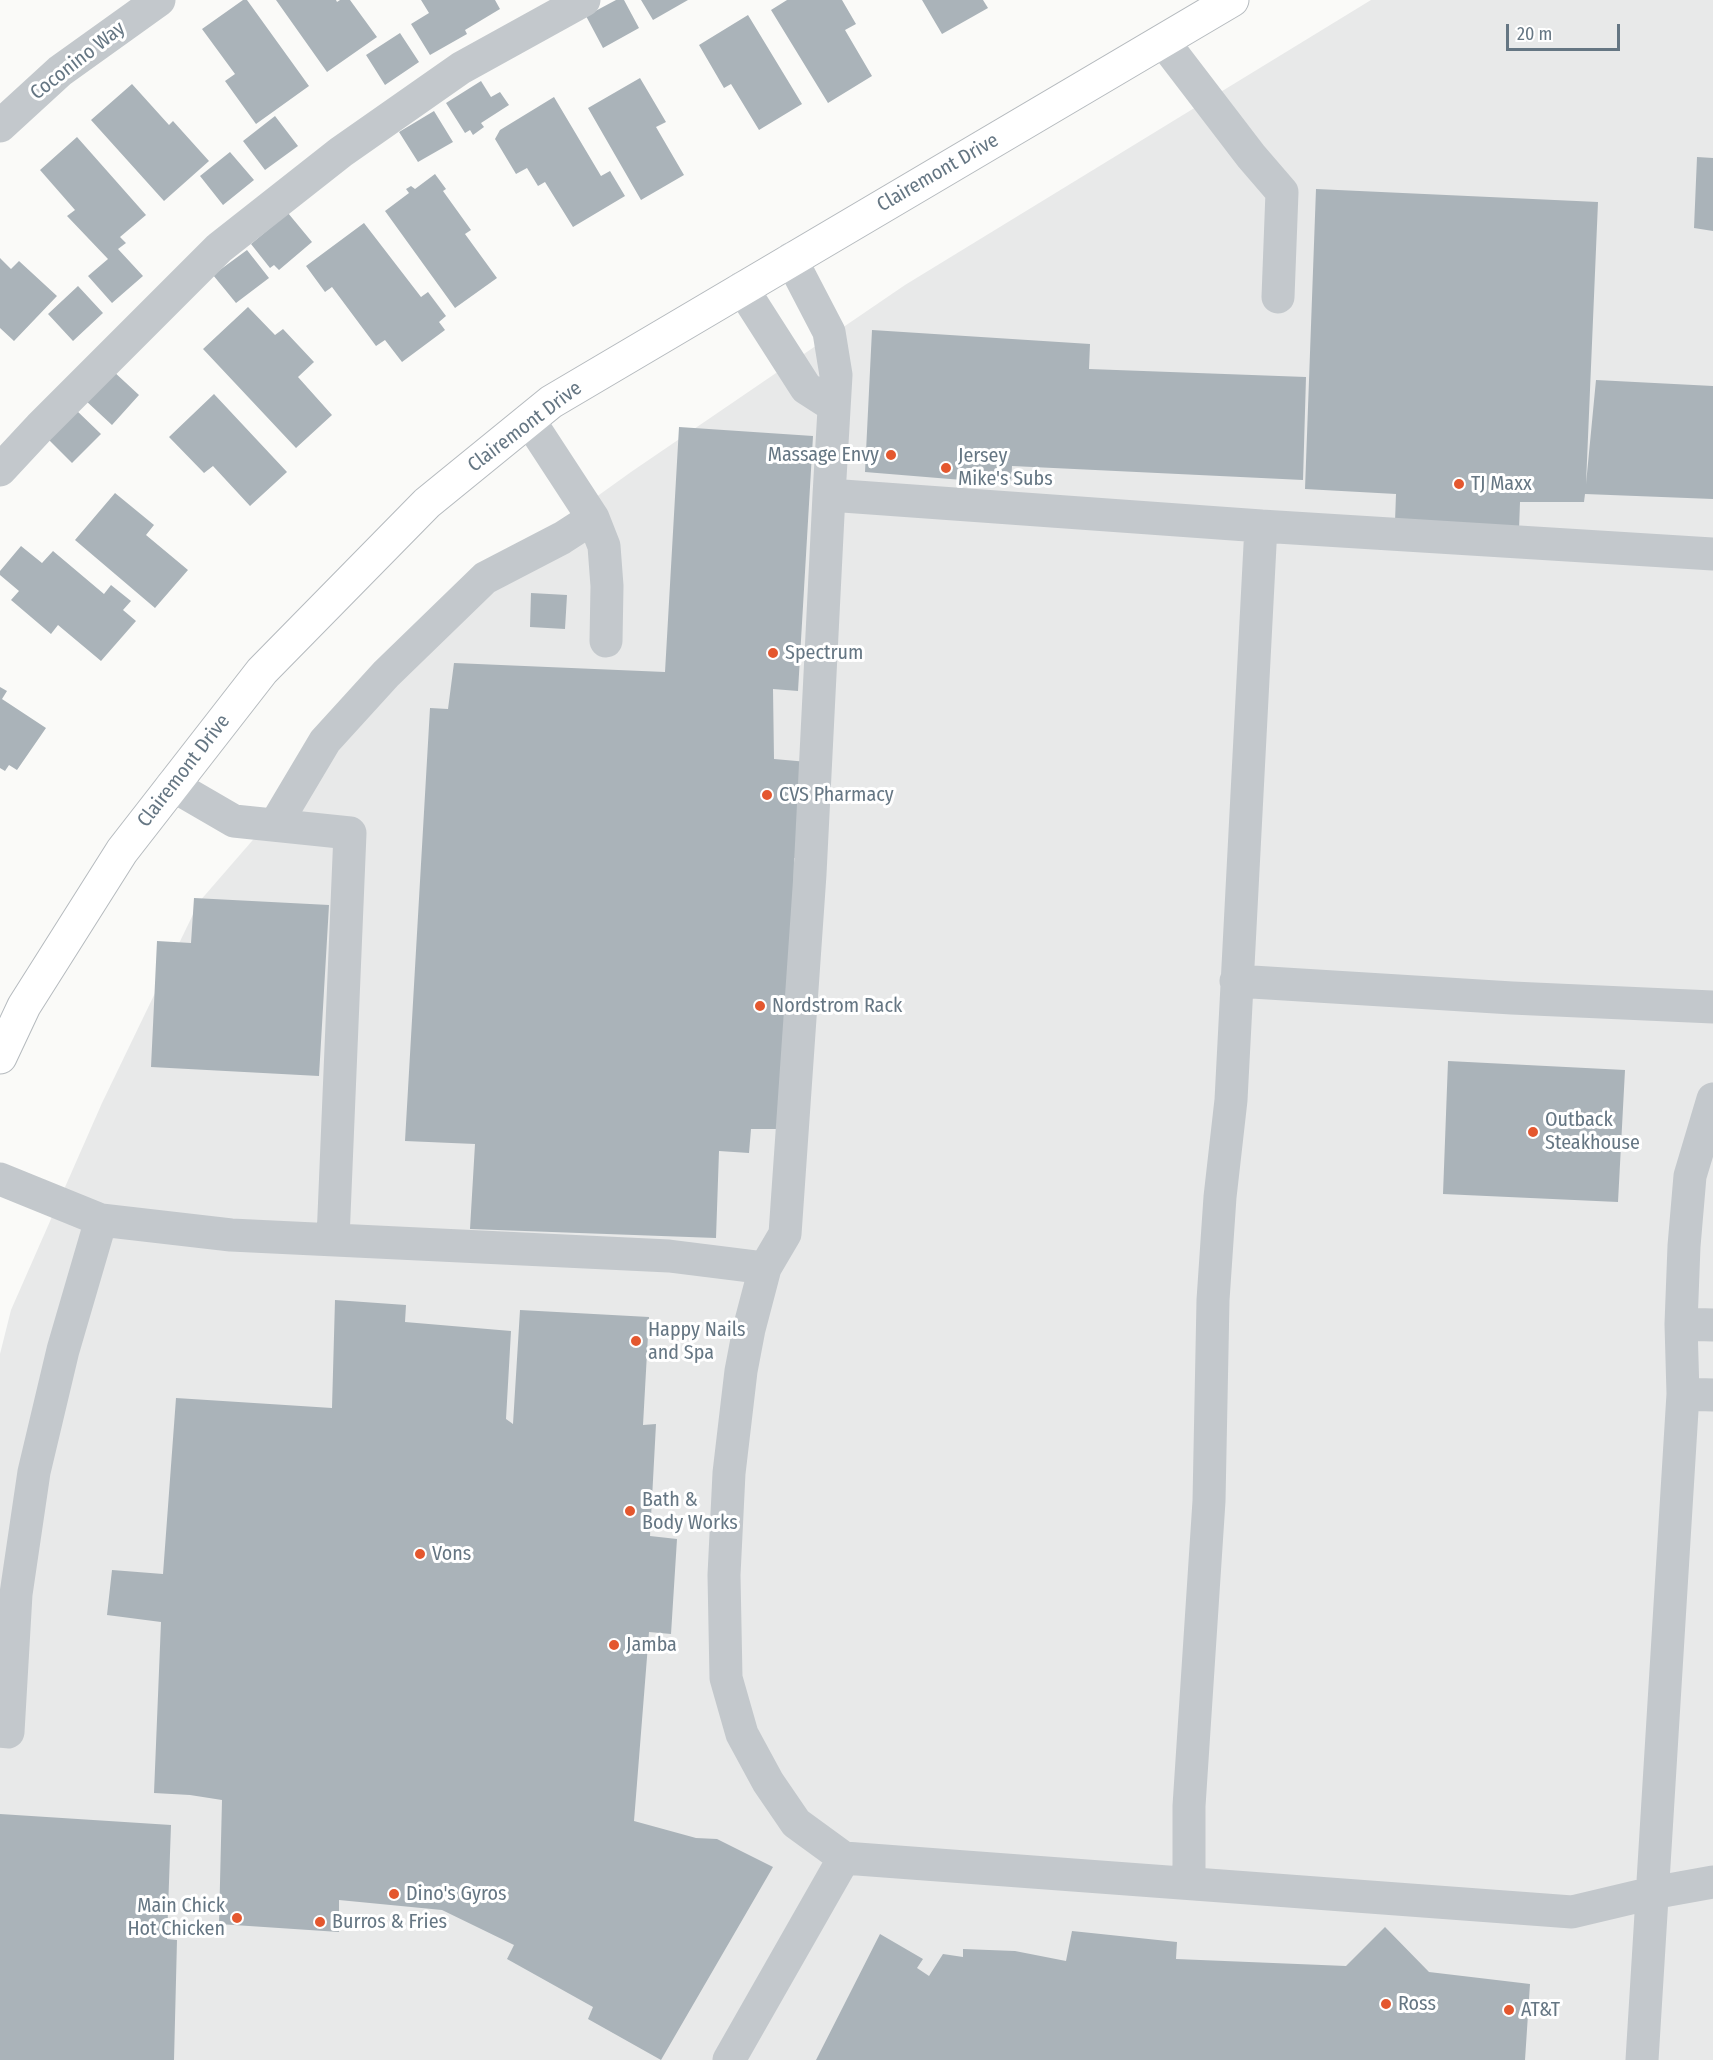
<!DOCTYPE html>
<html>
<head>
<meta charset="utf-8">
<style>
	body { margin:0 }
	#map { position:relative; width:1713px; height:2060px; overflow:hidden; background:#fafaf8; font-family:"Fira Sans Condensed",sans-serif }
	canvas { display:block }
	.scale { position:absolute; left:1506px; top:24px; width:114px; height:27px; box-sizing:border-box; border:3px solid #657683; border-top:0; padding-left:8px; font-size:18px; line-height:21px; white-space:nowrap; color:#657683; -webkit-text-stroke:4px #fff; paint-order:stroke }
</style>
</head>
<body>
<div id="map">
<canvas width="1713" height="2060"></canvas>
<div class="scale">20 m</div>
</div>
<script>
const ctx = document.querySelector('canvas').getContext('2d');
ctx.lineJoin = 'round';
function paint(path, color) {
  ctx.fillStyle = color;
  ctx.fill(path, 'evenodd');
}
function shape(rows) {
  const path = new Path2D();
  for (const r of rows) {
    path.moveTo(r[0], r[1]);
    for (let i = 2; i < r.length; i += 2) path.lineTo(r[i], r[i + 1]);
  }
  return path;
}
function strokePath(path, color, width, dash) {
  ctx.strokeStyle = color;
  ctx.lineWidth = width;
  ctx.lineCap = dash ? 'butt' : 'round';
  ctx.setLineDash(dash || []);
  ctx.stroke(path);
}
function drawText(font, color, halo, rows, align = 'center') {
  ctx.font = font + ' "Fira Sans Condensed",sans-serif';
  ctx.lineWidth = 6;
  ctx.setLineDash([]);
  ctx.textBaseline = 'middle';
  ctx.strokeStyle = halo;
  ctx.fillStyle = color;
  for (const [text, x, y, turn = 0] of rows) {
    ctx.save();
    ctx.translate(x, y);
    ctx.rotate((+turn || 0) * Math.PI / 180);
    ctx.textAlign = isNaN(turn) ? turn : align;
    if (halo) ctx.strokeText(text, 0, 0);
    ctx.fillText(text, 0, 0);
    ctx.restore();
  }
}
paint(shape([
	[1371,0,1713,0,1713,2060,0,2060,0,1354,11,1310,102,1103,199,902,475,584,631,472,905,285]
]), '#e8e9e9');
paint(shape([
	[243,0,247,0,309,86,256,124,225,81,235,74,202,29],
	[276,0,336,0,337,2,340,0,350,0,377,37,327,72],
	[421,0,495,0,500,9,465,30,467,34,430,55,411,24,429,13],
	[616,0,624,0,639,28,603,48,586,16],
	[641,0,688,0,653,20],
	[787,0,842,0,856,24,845,30,872,76,828,103,771,10],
	[922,0,983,0,988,8,942,34],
	[748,15,802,104,759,130,731,84,724,88,699,45],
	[400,33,419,62,385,85,366,55],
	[640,78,666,122,656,127,684,175,641,200,588,108],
	[481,81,491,97,500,92,509,105,481,123,484,127,473,135,470,130,465,133,446,103],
	[132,84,169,125,173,121,209,161,164,201,91,120],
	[554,97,601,176,610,171,625,196,573,227,545,182,538,186,527,168,516,174,495,139,500,130],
	[434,111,453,142,418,162,399,132],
	[275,116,298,146,265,170,243,141],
	[77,137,146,215,120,237,126,243,118,249,143,276,112,303,88,276,108,259,67,216,75,210,40,170],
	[230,152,254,180,223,205,200,176],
	[1697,157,1713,158,1713,231,1694,228],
	[435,174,446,189,443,191,471,230,465,234,497,278,455,308,385,211,409,193,406,189,411,186,415,189],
	[1316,189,1598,202,1586,484,1596,380,1713,386,1713,499,1585,494,1584,502,1520,502,1519,530,1395,522,1396,494,1305,489],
	[288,213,312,242,279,270,274,265,270,268,251,244],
	[364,223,421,297,428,292,446,316,439,322,445,330,402,362,385,340,376,346,332,287,325,292,306,266],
	[247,250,269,278,236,303,213,275],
	[0,258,11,269,19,261,57,296,14,341,0,328],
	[78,286,103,313,73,341,48,314],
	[248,307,275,335,283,329,314,362,298,377,332,415,296,448,203,349],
	[872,330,1090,344,1089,369,1306,377,1303,480,1012,466,1011,484,865,472],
	[112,370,139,395,112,425,85,400],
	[214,394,287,472,250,506,213,466,204,473,169,437],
	[75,409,101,434,72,463,47,438],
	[679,427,813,436,798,691,773,689,774,759,808,762,803,858,794,858,792,1015,781,1129,751,1129,749,1153,719,1151,716,1238,470,1229,475,1144,405,1141,430,708,448,709,454,663,665,672],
	[115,493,154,525,146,535,188,570,155,608,75,540],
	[21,546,42,563,53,551,104,594,111,585,131,601,123,610,136,621,101,661,58,625,51,634,11,600,19,591,0,575,0,571],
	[531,593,567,595,565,629,530,627],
	[0,687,7,691,2,699,46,728,17,770,9,765,5,771,0,768],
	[194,898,329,905,319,1076,151,1067,157,941,191,943],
	[1448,1061,1625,1070,1618,1202,1443,1194],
	[335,1300,406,1305,405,1322,511,1331,506,1419,513,1424,520,1310,649,1317,643,1425,656,1424,650,1536,677,1539,671,1634,649,1632,634,1821,696,1838,717,1839,773,1867,661,2060,588,2019,593,2007,507,1959,514,1945,442,1910,339,1900,339,1932,219,1924,222,1800,190,1795,154,1793,161,1622,107,1615,112,1570,163,1574,176,1398,332,1408],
	[0,1814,171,1825,167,1939,177,1940,174,2060,0,2060],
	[1385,1927,1429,1972,1530,1984,1525,2060,816,2060,880,1934,923,1959,917,1968,929,1976,943,1954,963,1957,963,1949,1015,1951,1066,1961,1072,1931,1177,1942,1176,1959,1346,1966]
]), '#aab3b9');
const major = shape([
	[0,1057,24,1006,122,851,262,671,427,503,551,402,1232,0]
]);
strokePath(major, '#b5babe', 35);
strokePath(shape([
	[1163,41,1251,156,1282,192,1278,297],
	[0,126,60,71,159,0],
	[791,259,829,332,836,375,829,495,1261,526,1231,1100,1220,1197,1213,1300,1209,1501,1189,1806,1189,1882],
	[742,288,806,388,834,406],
	[0,470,40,427,219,248,341,152,461,68,584,0],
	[593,518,604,546,607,586,606,641],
	[1261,526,1713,554],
	[172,785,234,821,350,833,333,1239],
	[275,825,325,741,386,674,485,578,562,538,593,518,529,420],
	[1236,981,1512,998,1713,1007],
	[0,1179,101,1220,231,1235,669,1256,765,1268,749,1329,741,1371,729,1473,724,1575,726,1678,742,1734,768,1782,796,1823,844,1858],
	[765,1268,785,1234,810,874,829,495],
	[1681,1324,1713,1325],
	[1683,1394,1713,1395],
	[0,1731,8,1732,16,1594,34,1472,63,1350,101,1220],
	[729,2060,844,1858,1572,1912,1652,1893,1713,1882],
	[1642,2060,1683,1394,1681,1324,1684,1246,1690,1176,1713,1099]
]), '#c3c8cc', 33);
strokePath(major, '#fff', 33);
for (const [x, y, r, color] of [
	[891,455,6,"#e4572e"],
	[946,468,6,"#e4572e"],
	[1459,484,6,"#e4572e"],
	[773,653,6,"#e4572e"],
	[767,795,6,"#e4572e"],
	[760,1006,6,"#e4572e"],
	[1533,1132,6,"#e4572e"],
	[636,1341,6,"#e4572e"],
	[630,1511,6,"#e4572e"],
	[420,1554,6,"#e4572e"],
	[614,1645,6,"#e4572e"],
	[394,1894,6,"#e4572e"],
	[237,1918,6,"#e4572e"],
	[320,1922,6,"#e4572e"],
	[1386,2004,6,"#e4572e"],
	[1509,2010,6,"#e4572e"]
]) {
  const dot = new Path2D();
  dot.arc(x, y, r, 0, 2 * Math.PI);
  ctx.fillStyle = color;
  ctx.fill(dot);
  strokePath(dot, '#fff', 2);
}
drawText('20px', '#657683', '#fff', [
	["Coconino Way",78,61,-38],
	["Clairemont Drive",938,173,-30],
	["Clairemont Drive",525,427,-37],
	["Clairemont Drive",184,771,-52]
]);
drawText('20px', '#657683', '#fff', [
	["Massage Envy",879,455,"right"],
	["Jersey",958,456],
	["Mike's Subs",958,479],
	["TJ Maxx",1471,484],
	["Spectrum",785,653],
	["CVS Pharmacy",779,795],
	["Nordstrom Rack",772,1006],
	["Outback",1545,1120],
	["Steakhouse",1545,1143],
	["Happy Nails",648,1330],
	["and Spa",648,1353],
	["Bath &",642,1500],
	["Body Works",642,1523],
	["Vons",432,1554],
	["Jamba",626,1645],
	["Dino's Gyros",406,1894],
	["Main Chick",225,1906,"right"],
	["Hot Chicken",225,1929,"right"],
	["Burros & Fries",332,1922],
	["Ross",1398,2004],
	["AT&T",1521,2010]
], 'left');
</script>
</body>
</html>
